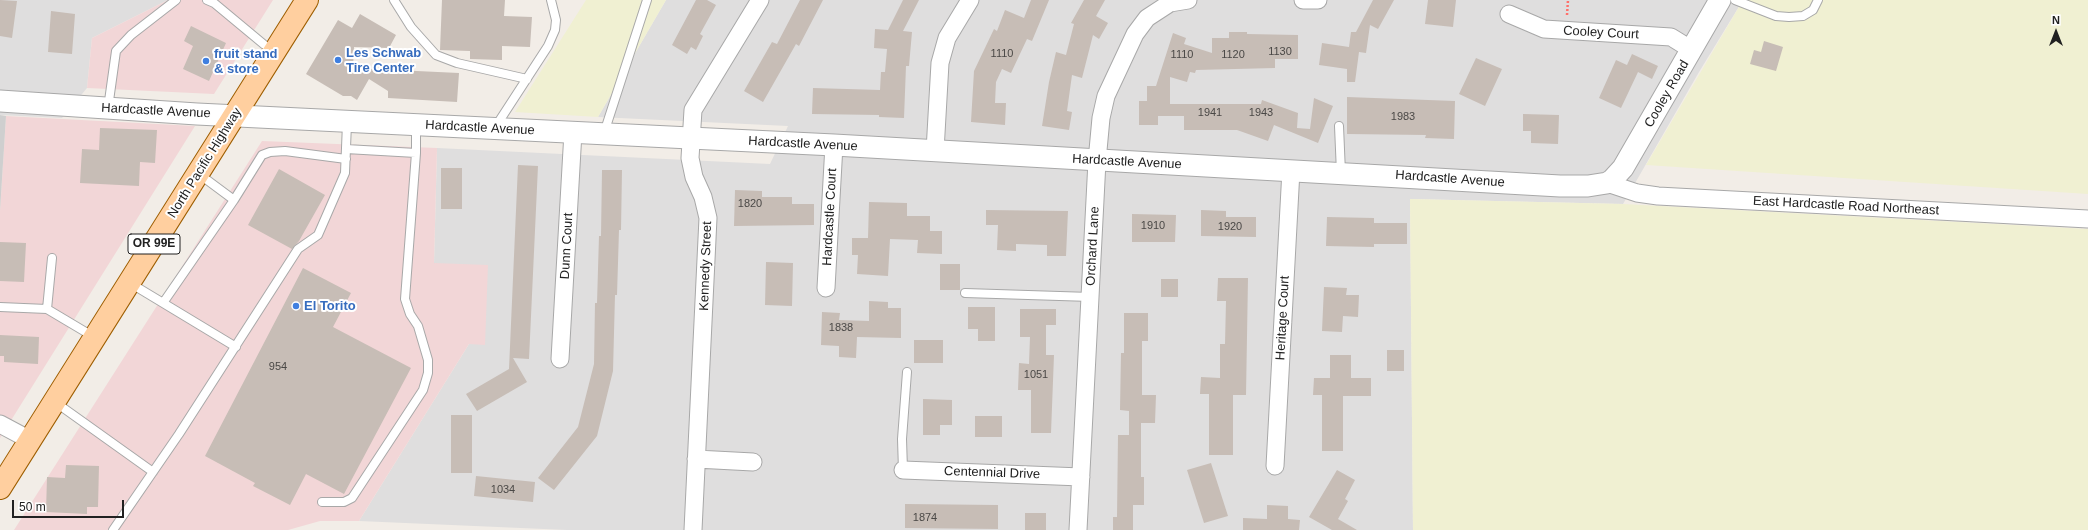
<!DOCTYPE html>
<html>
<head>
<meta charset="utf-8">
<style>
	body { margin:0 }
	#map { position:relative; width:2088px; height:530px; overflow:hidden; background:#f2ede7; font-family:Helvetica,sans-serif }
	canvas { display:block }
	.north { position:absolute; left:2036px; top:12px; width:40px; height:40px; -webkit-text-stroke:3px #fff; paint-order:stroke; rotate:0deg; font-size:11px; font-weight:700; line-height:16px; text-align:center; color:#212121 }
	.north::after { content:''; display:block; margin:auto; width:14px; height:18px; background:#212121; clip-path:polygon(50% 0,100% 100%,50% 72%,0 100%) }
	.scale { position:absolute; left:12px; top:500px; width:112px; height:18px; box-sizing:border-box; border:2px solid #212121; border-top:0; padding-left:5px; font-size:12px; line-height:14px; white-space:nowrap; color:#212121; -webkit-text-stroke:3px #fff; paint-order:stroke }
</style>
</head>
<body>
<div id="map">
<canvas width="2088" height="530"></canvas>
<div class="north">N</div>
<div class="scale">50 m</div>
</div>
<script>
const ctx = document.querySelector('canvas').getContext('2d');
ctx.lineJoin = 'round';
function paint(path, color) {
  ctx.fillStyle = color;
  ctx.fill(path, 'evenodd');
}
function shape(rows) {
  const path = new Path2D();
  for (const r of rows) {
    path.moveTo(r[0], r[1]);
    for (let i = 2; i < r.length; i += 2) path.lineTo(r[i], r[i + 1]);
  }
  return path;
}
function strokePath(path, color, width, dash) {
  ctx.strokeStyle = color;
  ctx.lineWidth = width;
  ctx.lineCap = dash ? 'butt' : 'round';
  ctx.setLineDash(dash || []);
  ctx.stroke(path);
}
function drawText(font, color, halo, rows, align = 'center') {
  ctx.font = font + ' Helvetica,sans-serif';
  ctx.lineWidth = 4;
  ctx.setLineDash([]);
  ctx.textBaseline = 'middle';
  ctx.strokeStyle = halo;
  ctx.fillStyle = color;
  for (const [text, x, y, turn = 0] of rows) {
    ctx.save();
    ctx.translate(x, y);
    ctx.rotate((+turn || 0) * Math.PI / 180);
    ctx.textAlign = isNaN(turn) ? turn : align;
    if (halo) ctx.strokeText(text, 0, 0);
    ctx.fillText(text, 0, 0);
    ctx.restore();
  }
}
paint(shape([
	[0,0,168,0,92,38,87,88,62,118,0,115],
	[666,0,1743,0,1699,72,1623,204,1410,199,1413,530,567,530,359,521,469,344,485,344,434,263,437,148,770,164,788,126,598,117]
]), '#dfdede');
paint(shape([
	[168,0,273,0,214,94,87,88,92,38],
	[6,116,195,126,0,438,0,211],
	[262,141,437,148,434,263,488,265,485,345,469,344,359,521,320,521,288,530,14,530]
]), '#f2d6d7');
paint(shape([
	[0,115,6,116,0,211]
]), '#cfcfcf');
paint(shape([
	[586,0,666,0,598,117,515,112],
	[1743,0,2088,0,2088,194,1646,165],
	[1410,199,1623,204,2088,229,2088,530,1413,530]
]), '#f0f0d2');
paint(shape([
	[0,0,17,1,12,38,0,36],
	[442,0,505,0,504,16,532,17,530,47,502,46,502,60,470,59,470,51,440,50],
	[696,0,707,0,716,5,700,34,703,36,696,50,691,47,687,54,672,45],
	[800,0,823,0,799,46,796,44,763,102,744,91,772,42,777,44],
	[903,0,919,0,903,31,912,32,909,66,906,66,904,118,879,117,879,115,812,114,813,88,880,90,881,72,885,72,887,49,874,48,875,29,888,30],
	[1031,0,1049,0,1032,41,1027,39,1011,73,1002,69,996,82,995,103,1006,103,1005,125,971,122,974,71,994,29,997,31,1005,10,1024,18],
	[1084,0,1105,0,1096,16,1108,23,1099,39,1093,35,1082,78,1072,75,1067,111,1072,112,1069,130,1042,126,1049,82,1056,52,1066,55,1074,24,1071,23],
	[1373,0,1394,0,1378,29,1370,25,1366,53,1359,52,1355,82,1347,82,1347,69,1319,65,1322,43,1349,47,1351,32,1356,32],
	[1428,0,1456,0,1453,27,1425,24],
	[51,11,75,14,72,54,48,52],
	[360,14,396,35,389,48,354,47,353,68,459,73,457,102,388,98,388,91,369,79,357,100,351,96,343,96,306,74,338,20,352,28],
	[191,26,226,43,209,81,183,69,193,46,184,41],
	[1229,32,1247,32,1247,34,1298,35,1298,59,1275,59,1275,68,1196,70,1195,73,1190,72,1187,82,1170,77,1170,104,1261,104,1262,100,1298,113,1297,128,1310,129,1314,98,1333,106,1318,143,1274,125,1268,141,1237,130,1184,130,1184,116,1158,116,1158,125,1139,125,1139,101,1147,101,1147,86,1156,86,1173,33,1186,38,1184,44,1212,53,1212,38,1229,38],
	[1764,41,1783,47,1776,71,1750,64,1754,50,1761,52],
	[1632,54,1658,66,1652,79,1638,72,1621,108,1599,98,1616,60,1627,65],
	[1476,58,1502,69,1485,106,1459,94],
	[1347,97,1455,101,1454,139,1425,138,1426,135,1347,134],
	[1523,114,1559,115,1558,144,1531,143,1531,131,1523,131],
	[100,128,157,130,155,163,140,162,139,186,80,183,82,149,99,150],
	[518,165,538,166,529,359,513,358,527,382,477,411,466,394,509,369],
	[441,168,462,168,462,209,441,209],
	[279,169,325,195,299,241,292,249,248,225],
	[602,170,622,170,621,230,619,230,617,295,615,295,613,371,597,436,554,490,538,478,578,427,594,364,595,303,597,303,599,236,601,236],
	[735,190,762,191,762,197,792,197,792,204,814,204,814,225,734,226],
	[869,202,907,203,907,216,930,216,930,231,942,231,942,254,917,253,918,240,890,239,888,276,857,274,858,255,852,255,852,238,868,238],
	[986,210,1068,211,1066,256,1047,256,1047,245,1016,244,1016,251,997,250,998,225,986,225],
	[1201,210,1226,211,1226,217,1256,217,1256,237,1201,236],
	[1132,214,1176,215,1175,242,1132,242],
	[1327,217,1374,218,1374,223,1407,223,1407,244,1374,244,1374,247,1326,246],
	[0,242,26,243,24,282,0,281],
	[766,262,793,263,792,306,765,305],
	[940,264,960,264,960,290,940,290],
	[303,268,351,293,333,327,411,368,344,494,306,474,290,505,253,486,255,483,205,456],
	[1218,278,1248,278,1246,395,1233,395,1233,455,1209,455,1209,394,1200,394,1201,377,1220,378,1220,344,1225,344,1226,301,1217,301],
	[1161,279,1178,279,1178,297,1161,297],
	[1324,287,1347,288,1346,295,1359,295,1358,317,1343,316,1342,332,1322,331],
	[869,301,888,302,888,308,901,308,901,338,857,337,856,358,839,357,839,346,821,345,822,312,840,313,839,320,869,321],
	[968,307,995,307,995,341,978,341,978,329,968,329],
	[1020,309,1056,309,1056,325,1046,325,1046,355,1054,355,1051,433,1031,433,1031,390,1018,390,1019,363,1029,364,1030,337,1020,337],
	[1124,313,1148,313,1148,341,1142,341,1142,395,1156,395,1155,423,1141,423,1141,477,1144,477,1144,505,1133,505,1133,530,1113,530,1113,517,1117,517,1118,435,1129,435,1129,411,1120,410,1121,353,1124,353],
	[0,335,39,337,38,364,4,362,4,356,0,356],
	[914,340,943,340,943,363,914,363],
	[1387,350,1404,350,1404,371,1387,371],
	[1330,355,1351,355,1351,378,1371,378,1371,396,1343,396,1343,451,1322,451,1322,395,1313,395,1314,378,1330,378],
	[923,399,952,400,952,425,940,425,940,435,923,435],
	[451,415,472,415,472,473,451,473],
	[975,416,1002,416,1002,437,975,437],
	[1211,463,1228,516,1204,523,1187,470],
	[66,465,99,466,98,507,87,507,87,514,46,512,47,477,65,478],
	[1337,470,1355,480,1345,499,1348,501,1338,519,1357,530,1332,530,1309,517],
	[476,476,535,482,533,502,474,496],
	[905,504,998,505,998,529,905,528],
	[1267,505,1288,506,1288,519,1300,520,1299,530,1243,530,1243,518,1267,519],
	[1025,513,1046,513,1046,530,1025,530]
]), '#c7bdb6');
const service = shape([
	[207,0,214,3,273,52],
	[394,0,411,27,436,55,457,63,527,79],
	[1735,0,1776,16,1789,17,1803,16,1813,10,1818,0],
	[108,108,116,51,131,35,176,0],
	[496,126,548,46,555,30,556,20,551,0],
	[1339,126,1341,173],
	[604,133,647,0],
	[346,149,416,153,416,124],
	[234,200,262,155,270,152,285,151,346,159],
	[130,283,236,347],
	[965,293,1091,297],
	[163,303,234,200,199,174],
	[0,307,47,309,94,337],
	[47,309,52,258],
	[55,402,153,472],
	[903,470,902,439,907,372],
	[322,502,344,502,352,498,423,390,428,373,428,360,418,326,410,314,405,299,416,153],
	[113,530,179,434,298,249,318,235,345,173,347,123]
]);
const minor = shape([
	[1303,0,1318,0],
	[1509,14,1544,29,1671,37,1692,50],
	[935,151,940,63,947,38,970,0],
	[1607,183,1637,193,1658,196,2088,219],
	[826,288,834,145],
	[560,359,573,132],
	[0,424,30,440],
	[696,459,753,462],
	[1275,466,1291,170],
	[903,470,1081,477],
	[693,530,708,218,703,197,694,177,690,158,693,110,760,0],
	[1078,530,1097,161,1101,118,1106,96,1135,34,1147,18,1170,3,1188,0]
]);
const tertiary = shape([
	[0,101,197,114,834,145,1560,186,1588,186,1607,183,1612,180,1623,168,1720,0]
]);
const primary = shape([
	[0,488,307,0]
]);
strokePath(service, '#a8a8a8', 10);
strokePath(minor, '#a8a8a8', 19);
strokePath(tertiary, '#a8a8a8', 23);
strokePath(primary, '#9e5e00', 24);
strokePath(shape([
	[1567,15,1568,0]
]), '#ff706b', 2.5, [2, 2]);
strokePath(service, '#fff', 8);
strokePath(minor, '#fff', 17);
strokePath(tertiary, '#fff', 21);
strokePath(primary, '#ffcf9f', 22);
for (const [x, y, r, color] of [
	[338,60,4,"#3f7fe0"],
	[206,61,4,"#3f7fe0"],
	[296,306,4,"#3f7fe0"]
]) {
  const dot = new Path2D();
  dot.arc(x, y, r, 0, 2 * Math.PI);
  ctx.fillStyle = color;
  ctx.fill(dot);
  strokePath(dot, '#fff', 1.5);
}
drawText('11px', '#4a4846', null, [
	["1130",1280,52],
	["1110",1002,54],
	["1110",1182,55],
	["1120",1233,55],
	["1941",1210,113],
	["1943",1261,113],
	["1983",1403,117],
	["1820",750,204],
	["1910",1153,226],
	["1920",1230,227],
	["1838",841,328],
	["954",278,367],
	["1051",1036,375],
	["1034",503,490],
	["1874",925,518]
]);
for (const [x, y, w] of [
	[154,244,52]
]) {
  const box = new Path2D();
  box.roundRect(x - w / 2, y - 10, w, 20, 3);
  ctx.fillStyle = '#fff';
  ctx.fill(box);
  strokePath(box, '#212121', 1);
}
drawText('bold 12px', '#212121', null, [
	["OR 99E",154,244]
]);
drawText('13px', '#212121', '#fff', [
	["Cooley Court",1601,33,3],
	["Cooley Road",1667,94,-60],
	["Hardcastle Avenue",156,111,3],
	["Hardcastle Avenue",480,128,3],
	["Hardcastle Avenue",803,144,3],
	["Hardcastle Avenue",1127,162,3],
	["North Pacific Highway",205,163,-58],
	["Hardcastle Avenue",1450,179,4],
	["East Hardcastle Road Northeast",1846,206,3],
	["Hardcastle Court",830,217,-87],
	["Dunn Court",567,246,-87],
	["Orchard Lane",1093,246,-87],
	["Kennedy Street",706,266,-88],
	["Heritage Court",1283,318,-87],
	["Centennial Drive",992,473,2]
]);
drawText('bold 13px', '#366cbe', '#fff', [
	["Les Schwab",346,53],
	["Tire Center",346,68],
	["fruit stand",214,54],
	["& store",214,69],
	["El Torito",304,306]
], 'left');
</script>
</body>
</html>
